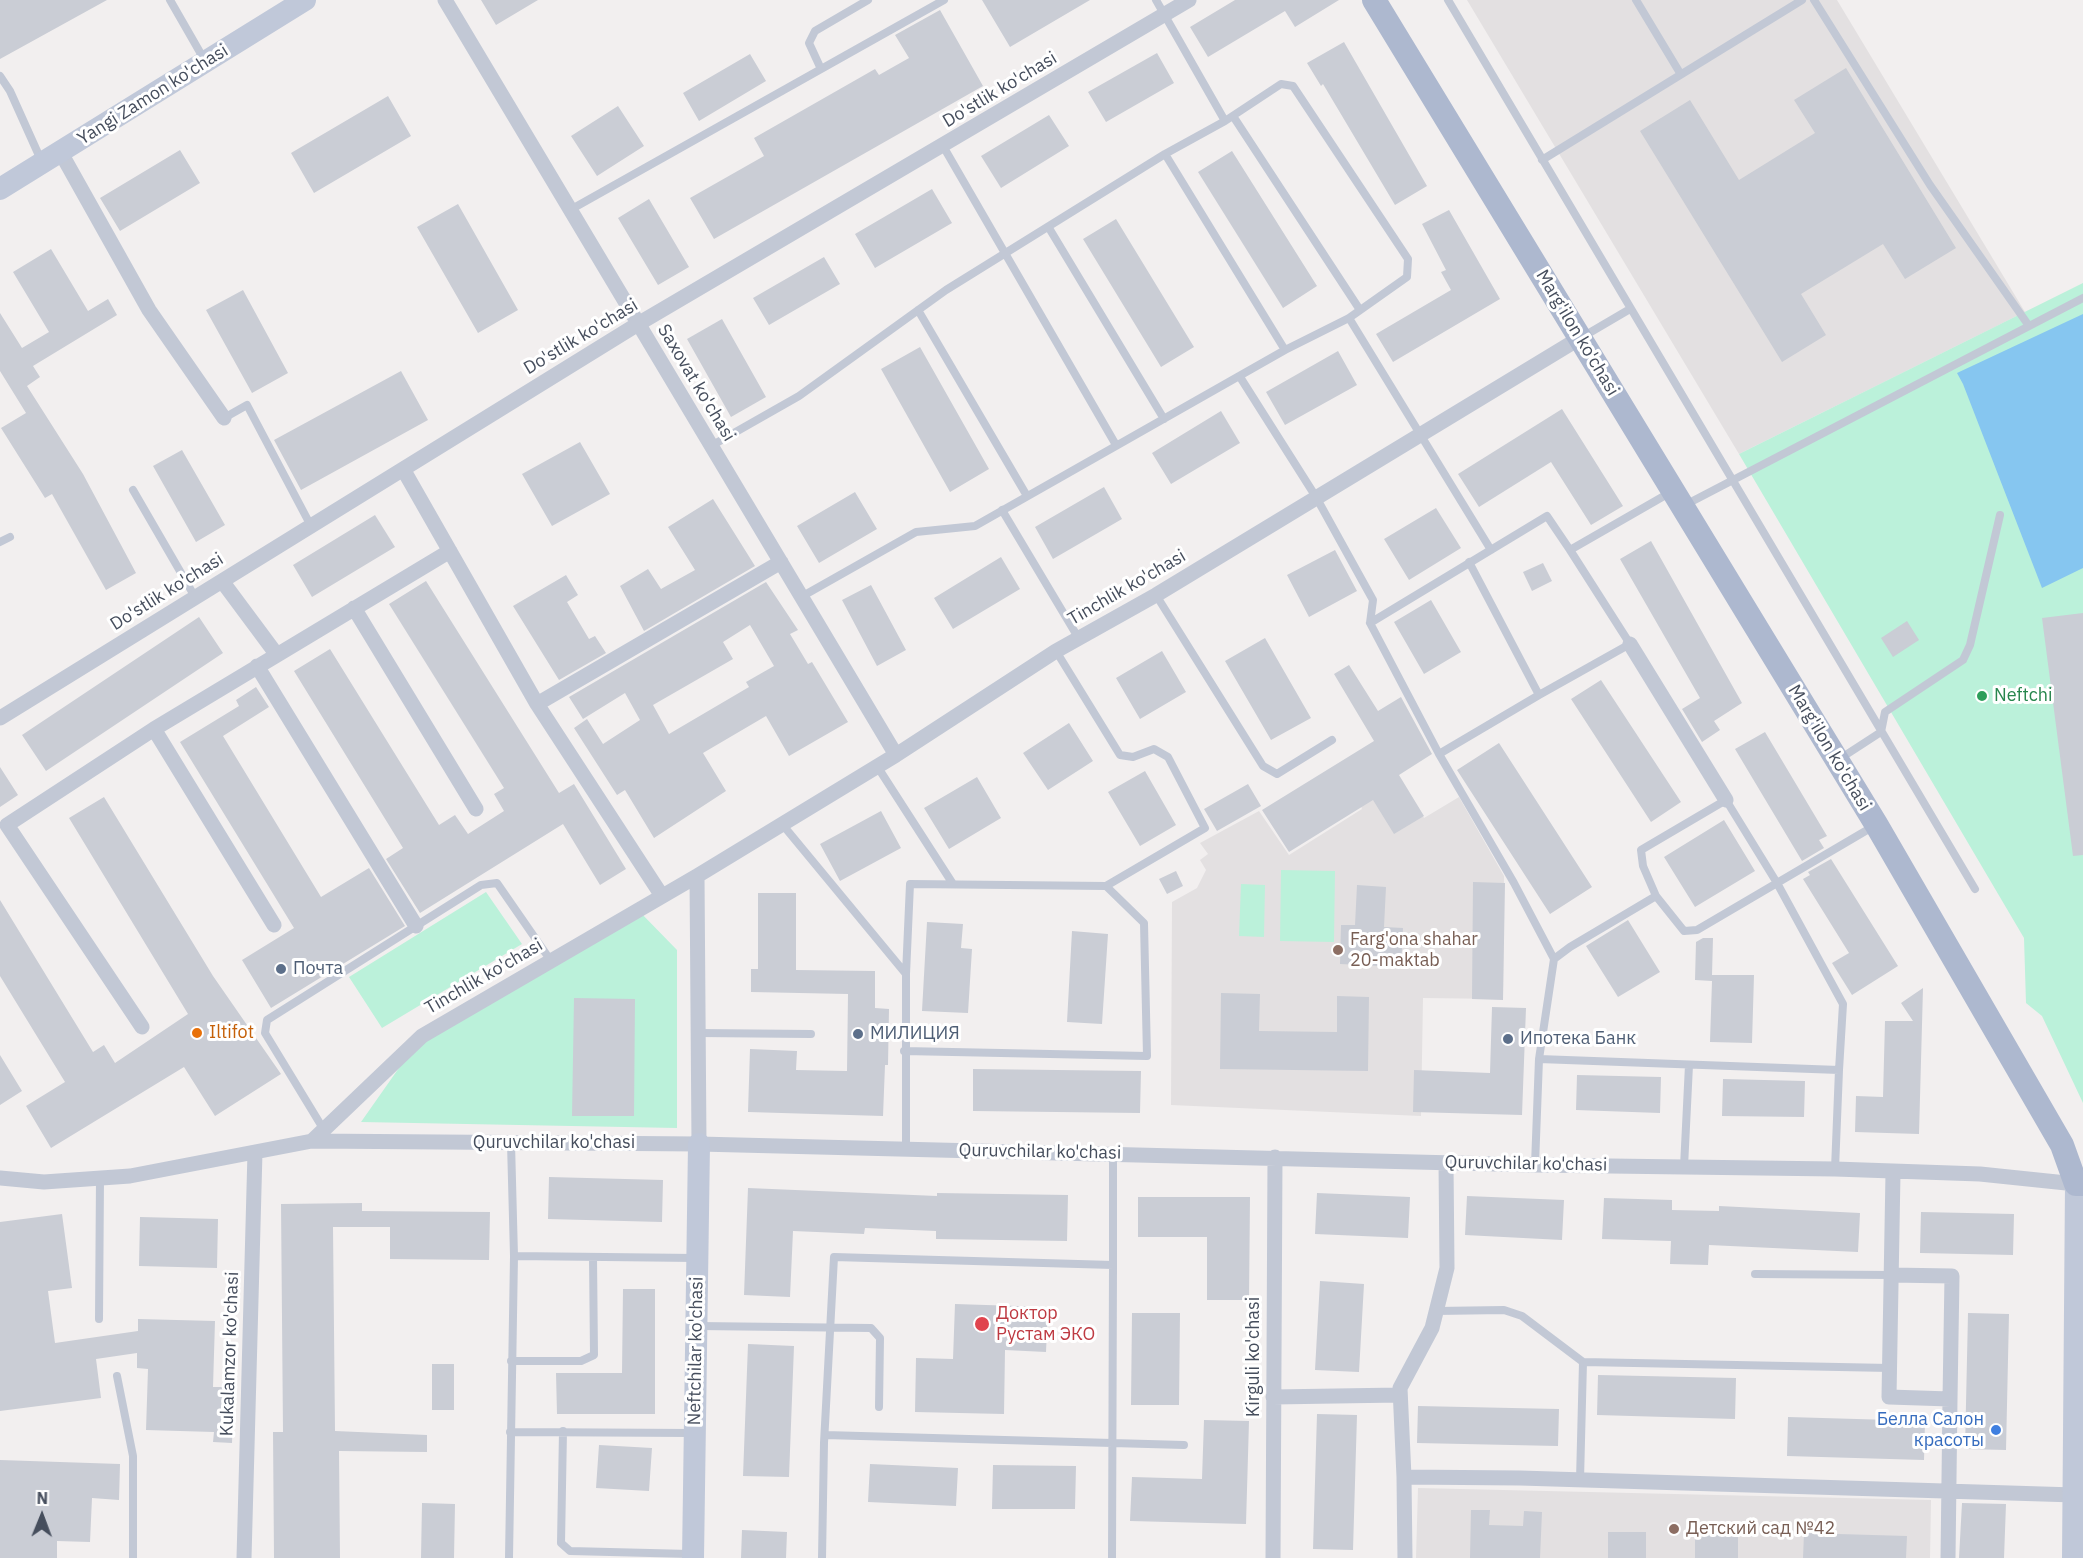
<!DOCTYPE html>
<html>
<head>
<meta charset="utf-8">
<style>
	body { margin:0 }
	#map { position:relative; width:2083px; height:1558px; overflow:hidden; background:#f2efef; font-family:"IBM Plex Sans",sans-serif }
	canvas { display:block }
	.north { position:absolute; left:12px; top:1486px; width:60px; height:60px; -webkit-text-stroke:4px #fff; paint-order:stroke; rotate:1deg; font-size:16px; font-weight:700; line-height:24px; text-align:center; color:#464e5d }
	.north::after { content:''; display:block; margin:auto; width:21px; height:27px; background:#464e5d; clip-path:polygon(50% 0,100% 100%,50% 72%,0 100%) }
</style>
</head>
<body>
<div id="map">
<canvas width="2083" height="1558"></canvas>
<div class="north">N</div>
</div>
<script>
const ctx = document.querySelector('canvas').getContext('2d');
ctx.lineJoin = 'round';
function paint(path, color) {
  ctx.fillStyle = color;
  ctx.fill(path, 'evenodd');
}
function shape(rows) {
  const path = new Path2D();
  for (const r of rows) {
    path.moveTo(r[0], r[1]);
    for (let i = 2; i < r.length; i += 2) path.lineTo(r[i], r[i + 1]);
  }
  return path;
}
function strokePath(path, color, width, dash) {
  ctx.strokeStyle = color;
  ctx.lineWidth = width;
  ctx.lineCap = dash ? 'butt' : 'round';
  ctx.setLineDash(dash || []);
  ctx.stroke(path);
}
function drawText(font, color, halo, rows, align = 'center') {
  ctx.font = font + ' "IBM Plex Sans",sans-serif';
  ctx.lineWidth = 6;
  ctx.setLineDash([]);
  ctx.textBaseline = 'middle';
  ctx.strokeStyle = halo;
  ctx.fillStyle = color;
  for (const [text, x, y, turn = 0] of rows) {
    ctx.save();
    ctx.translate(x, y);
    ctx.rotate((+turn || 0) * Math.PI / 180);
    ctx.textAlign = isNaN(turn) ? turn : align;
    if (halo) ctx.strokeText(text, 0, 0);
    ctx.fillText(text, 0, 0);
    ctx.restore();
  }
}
paint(shape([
	[1467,0,1837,0,2025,312,1739,454],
	[1399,777,1424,818,1459,797,1504,876,1503,999,1423,998,1421,1116,1171,1105,1172,902,1197,888,1206,870,1200,860,1208,854,1200,843,1259,811,1289,855,1362,809,1358,799],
	[1418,1488,1931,1500,1930,1558,1416,1558]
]), '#e3e0e1');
paint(shape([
	[2083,283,2083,1103,2042,1016,2026,1003,2024,938,1739,454],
	[1281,870,1335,871,1334,942,1280,941],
	[1241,884,1265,885,1264,937,1239,936],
	[486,892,522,944,382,1028,349,977],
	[638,910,677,950,677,1128,361,1122,420,1038]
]), '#bbf1da');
paint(shape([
	[2083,314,2083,568,2042,588,1963,384,1957,373]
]), '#86c6f0');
paint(shape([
	[0,0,107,0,0,59],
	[481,0,538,0,496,25],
	[982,0,1090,0,1010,47],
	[1235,0,1339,0,1295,27,1285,11,1208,57,1190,27],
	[940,10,983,86,714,239,690,198,764,156,754,138,875,69,879,75,909,58,895,35],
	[1344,42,1427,186,1395,205,1323,84,1321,86,1307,63],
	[1157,53,1174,83,1106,122,1088,92],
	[750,54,766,81,699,121,683,93],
	[1846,68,1956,248,1905,279,1883,244,1801,294,1826,335,1782,362,1640,131,1690,100,1739,180,1815,133,1794,100],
	[388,96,411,136,314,193,291,153],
	[618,106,644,146,597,176,571,136],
	[1049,115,1069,146,1001,188,981,156],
	[180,150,200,183,120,231,100,198],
	[1232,151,1317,286,1283,308,1198,172],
	[932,189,952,223,875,268,855,234],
	[649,199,689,267,658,285,618,218],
	[458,204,518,310,478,333,417,227],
	[1449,210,1500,299,1393,362,1376,334,1451,290,1441,272,1446,270,1422,224],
	[1116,219,1194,347,1161,367,1083,239],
	[51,249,88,311,108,299,117,315,33,366,40,377,27,386,83,474,136,573,106,590,52,494,45,498,1,428,26,413,0,371,0,313,22,348,49,332,13,272],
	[824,257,840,284,769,325,753,298],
	[243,290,288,373,252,393,206,310],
	[722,319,766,397,731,417,687,339],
	[920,347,989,469,950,492,881,369],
	[1338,351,1357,385,1285,425,1266,392],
	[401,371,428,420,301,490,274,440],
	[1562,409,1623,506,1591,525,1551,462,1479,507,1458,474],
	[1221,411,1240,443,1171,484,1152,453],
	[580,442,610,494,552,526,522,474],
	[182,450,225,525,196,542,153,466],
	[1104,487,1122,519,1053,559,1035,527],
	[855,492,877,529,819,563,797,526],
	[713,499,755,566,644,631,620,586,648,569,661,589,695,570,668,527],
	[1436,508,1461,548,1409,580,1384,539],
	[375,515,395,547,312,597,293,565],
	[1651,541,1742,703,1714,721,1720,730,1702,742,1682,709,1700,698,1620,559],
	[1335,550,1357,591,1309,617,1287,575],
	[1001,557,1020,589,953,629,934,598],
	[1543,563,1552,581,1532,591,1523,572],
	[566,575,578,595,567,602,589,639,595,636,606,653,559,680,513,606],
	[426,581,559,793,574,784,626,869,600,885,563,824,420,913,386,859,403,848,294,671,330,649,439,825,455,815,468,834,504,811,494,794,504,788,389,604],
	[766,582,798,630,790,634,808,664,812,662,848,722,789,756,766,716,703,753,726,791,654,838,625,790,617,795,574,728,587,719,603,744,640,720,625,693,583,719,569,697],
	[750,625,774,666,746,682,749,687,669,734,653,705,733,659,723,642],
	[871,585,906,650,877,666,842,600],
	[1431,600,1461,652,1424,674,1394,622],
	[2083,613,2083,855,2073,856,2042,618],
	[199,617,223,653,46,771,22,735],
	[1907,621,1919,640,1893,657,1881,638],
	[1265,638,1311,718,1271,740,1225,661],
	[1162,651,1186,692,1140,719,1116,678],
	[1349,665,1378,711,1401,697,1432,754,1399,775,1424,816,1394,834,1373,800,1289,852,1262,810,1374,741,1334,674],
	[1601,680,1681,802,1651,822,1571,699],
	[256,687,269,707,223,736,321,897,369,868,405,926,271,1008,242,960,294,928,180,742,239,706,236,700],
	[1069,723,1093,761,1048,790,1023,753],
	[1765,732,1827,836,1819,840,1824,848,1802,861,1735,749],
	[1499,743,1592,887,1550,914,1457,770],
	[0,767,18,795,0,807],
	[1145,771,1176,825,1140,846,1108,792],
	[977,777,1001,818,949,849,924,808],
	[1248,784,1261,806,1217,831,1204,809],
	[104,797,213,976,281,1074,215,1116,184,1067,51,1148,26,1106,65,1082,0,976,0,900,93,1052,104,1045,115,1063,188,1014,69,818],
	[881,811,901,848,840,881,820,844],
	[1724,820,1755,871,1695,907,1664,857],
	[1831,859,1898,966,1852,995,1832,963,1849,953,1803,879,1810,875,1808,872],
	[1176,871,1183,886,1167,894,1159,879],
	[1473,882,1505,883,1503,1000,1472,999],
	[1357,885,1386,887,1384,927,1403,928,1401,967,1340,964,1341,925,1355,925],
	[758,893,796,893,796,970,875,971,875,1008,889,1009,888,1065,885,1065,883,1116,748,1112,750,1049,797,1051,796,1070,847,1071,848,994,751,992,751,969,758,969],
	[1628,920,1660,972,1618,997,1586,946],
	[927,922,963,924,961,948,972,949,968,1013,922,1011],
	[1072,931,1108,934,1102,1024,1067,1022],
	[1703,938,1713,938,1712,975,1754,975,1752,1043,1710,1042,1712,981,1695,980,1696,942],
	[1923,988,1919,1134,1855,1132,1856,1096,1883,1097,1885,1021,1913,1021,1901,1003],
	[1221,993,1260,994,1259,1031,1337,1032,1337,996,1369,997,1368,1071,1220,1069],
	[574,998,635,999,634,1116,572,1116],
	[1492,1007,1526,1008,1522,1115,1413,1112,1414,1070,1490,1073],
	[0,1055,22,1091,0,1105],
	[973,1069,1141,1071,1140,1113,973,1111],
	[1577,1075,1661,1077,1660,1113,1576,1110],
	[1723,1079,1805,1081,1804,1117,1722,1116],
	[549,1177,663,1180,662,1222,548,1219],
	[748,1188,937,1196,937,1193,1068,1195,1067,1241,936,1239,936,1231,865,1228,864,1234,793,1231,790,1297,744,1295],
	[1317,1193,1410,1197,1408,1238,1315,1234],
	[1467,1196,1564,1200,1562,1240,1465,1235],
	[1138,1197,1250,1197,1249,1300,1207,1300,1207,1237,1138,1237],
	[1604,1198,1672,1200,1672,1210,1719,1211,1719,1206,1860,1213,1858,1252,1709,1245,1708,1265,1670,1264,1671,1241,1602,1239],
	[362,1203,362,1211,490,1212,489,1260,390,1259,390,1227,333,1227,335,1431,427,1435,427,1452,339,1451,340,1558,274,1558,273,1432,283,1432,281,1204],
	[1921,1212,2014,1214,2013,1255,1920,1253],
	[62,1214,72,1288,48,1291,55,1343,138,1331,138,1319,215,1321,213,1387,234,1387,232,1443,213,1442,214,1432,146,1430,148,1369,137,1368,137,1353,96,1359,101,1398,0,1411,0,1222],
	[140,1217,218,1219,217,1268,139,1266],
	[1320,1281,1364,1284,1359,1372,1315,1370],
	[623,1289,655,1289,655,1414,557,1414,556,1373,622,1373],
	[955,1304,1048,1307,1046,1352,1005,1350,1004,1414,915,1412,916,1358,953,1359],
	[1132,1313,1180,1313,1179,1405,1131,1405],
	[1968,1313,2009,1314,2006,1450,1965,1449],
	[748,1344,794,1346,789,1477,743,1476],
	[432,1364,454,1364,454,1410,432,1410],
	[1598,1375,1736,1378,1735,1419,1597,1415],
	[1418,1406,1559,1409,1558,1446,1417,1443],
	[1317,1414,1357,1415,1353,1550,1313,1549],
	[1788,1417,1925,1421,1924,1460,1787,1456],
	[1204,1420,1249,1421,1246,1524,1130,1521,1132,1477,1202,1479],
	[599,1445,652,1448,649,1491,596,1488],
	[0,1460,120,1464,119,1500,92,1498,90,1542,57,1541,57,1558,0,1558],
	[870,1464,958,1468,956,1506,868,1502],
	[993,1465,1076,1466,1075,1509,992,1509],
	[422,1503,455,1504,454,1558,421,1558],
	[1962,1503,2006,1504,2004,1558,1959,1558],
	[1471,1510,1490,1510,1489,1525,1523,1526,1524,1511,1542,1512,1540,1558,1470,1558],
	[742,1530,787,1532,786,1558,741,1558],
	[1608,1532,1646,1532,1646,1558,1608,1558],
	[1695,1533,1738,1533,1738,1558,1695,1558],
	[1804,1533,1907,1536,1906,1558,1803,1558]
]), '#cacdd5');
strokePath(shape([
	[170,0,205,61],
	[1156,0,1225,121],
	[1448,0,1975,889],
	[1636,0,1680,73],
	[1814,0,1930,185,2029,326],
	[821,69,809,43,815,31,868,0],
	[0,76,10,91,41,160],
	[1233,116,1360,310],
	[943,146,1116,445],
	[1165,154,1285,350],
	[1542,160,1802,0],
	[570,210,944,0],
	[1049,228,1164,419],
	[918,310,1027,496],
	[1349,318,1491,550],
	[1584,336,1630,309],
	[1240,377,1316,497,1373,600,1370,623,1439,754,1514,883,1554,959],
	[224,418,247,405,311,526],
	[711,446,799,396,946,290,1165,154,1225,121,1281,84,1293,86,1408,259,1407,277,1349,318,1285,350,975,526,916,532,801,597],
	[133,490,195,597],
	[1685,505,2083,298],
	[1002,510,1079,639],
	[0,542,10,537],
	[1469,562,1539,695,1630,644,1570,550,1671,492],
	[1156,595,1263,766,1277,774,1332,740],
	[1370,623,1547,516,1570,550],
	[1056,651,1120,755,1133,757,1154,749,1168,757,1205,828,1106,886],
	[1439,754,1539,695],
	[1841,758,1881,732,1885,712,1963,660,1970,645,2000,515],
	[877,766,953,884],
	[1726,800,1777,883,1697,930,1684,931,1656,896,1643,866,1641,850,1726,800],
	[782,824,906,974,906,1149],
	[698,1033,811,1034],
	[904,1051,1147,1056,1144,923,1106,886,910,884,906,974],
	[1539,1059,1554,959,1570,947,1656,896],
	[1839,1070,1843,1004,1777,883,1874,826],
	[324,1130,265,1033,267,1020,481,885,497,883,551,961],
	[1535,1165,1539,1059,1839,1070,1835,1169],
	[1684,1167,1689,1065],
	[514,1256,695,1258],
	[1113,1265,1113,1153],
	[1755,1274,1891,1275],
	[1436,1311,1504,1310,1522,1316,1583,1362,1890,1368],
	[99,1319,100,1178],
	[698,1326,871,1328,880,1338,879,1407],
	[511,1361,581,1361,594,1355,593,1257],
	[117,1376,133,1456,133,1558],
	[563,1431,561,1543,570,1551,690,1554],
	[510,1432,691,1433],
	[825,1435,1184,1445],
	[1580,1480,1583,1362],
	[509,1558,514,1256,511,1143],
	[822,1558,824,1443,834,1257,1113,1265,1112,1558]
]), '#c2c8d5', 8);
strokePath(shape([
	[445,0,896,755],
	[61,153,149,310,224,418],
	[403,469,537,704,781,562],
	[222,581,277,655],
	[354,608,476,809],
	[1630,644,1726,800],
	[257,666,416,926],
	[537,704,662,896],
	[0,718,638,324,1189,0],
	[154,729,274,925],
	[697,876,699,1144],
	[142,1027,7,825,154,729,450,551],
	[312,1141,422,1036,697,876,896,755,1056,651,1156,595,1580,338],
	[1446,1163,1447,1268,1432,1328,1400,1388,1404,1477,1520,1478,2075,1495],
	[1893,1173,1889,1397,1950,1399,1948,1558],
	[0,1178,44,1182,130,1176,312,1141,699,1144,1535,1165,1835,1169,1980,1174,2076,1184],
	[1891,1275,1952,1276,1950,1399],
	[1273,1397,1400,1395],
	[1404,1477,1405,1558],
	[244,1558,255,1152],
	[1273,1558,1275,1157]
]), '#c2c8d5', 15);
strokePath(shape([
	[0,189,305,0],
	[693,1558,699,1144],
	[2073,1558,2076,1184]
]), '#c0c8d9', 22);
strokePath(shape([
	[1374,0,1876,824,2062,1145,2076,1184,2083,1184]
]), '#adb8cf', 24);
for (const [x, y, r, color] of [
	[1982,696,6,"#2e9e5b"],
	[1338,950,6,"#8d6e63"],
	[281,969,6,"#5c6f8a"],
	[197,1033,6,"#e8710a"],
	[858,1034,6,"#5c6f8a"],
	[1508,1039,6,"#5c6f8a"],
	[982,1324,8,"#e0444e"],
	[1996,1430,6,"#3f7fe0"],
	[1674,1529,6,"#8d6e63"]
]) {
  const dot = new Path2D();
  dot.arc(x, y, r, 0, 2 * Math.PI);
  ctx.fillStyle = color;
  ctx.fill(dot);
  strokePath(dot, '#fff', 2);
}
drawText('18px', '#464e5d', '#fff', [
	["Do'stlik ko'chasi",1000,90,-31],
	["Yangi Zamon ko'chasi",153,95,-32],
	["Marg'ilon ko'chasi",1577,333,59],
	["Do'stlik ko'chasi",581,337,-31],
	["Saxovat ko'chasi",696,383,59],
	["Tinchlik ko'chasi",1127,588,-30],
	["Do'stlik ko'chasi",167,592,-32],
	["Marg'ilon ko'chasi",1829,748,59],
	["Tinchlik ko'chasi",484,977,-30],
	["Quruvchilar ko'chasi",554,1143],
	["Quruvchilar ko'chasi",1040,1152,1],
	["Quruvchilar ko'chasi",1526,1164,1],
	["Neftchilar ko'chasi",696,1351,-89],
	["Kukalamzor ko'chasi",230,1354,-88],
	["Kirguli ko'chasi",1254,1357,-90]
]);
drawText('18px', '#27864d', '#fff', [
	["Neftchi",1994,696]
], 'left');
drawText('18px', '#785e54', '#fff', [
	["Farg'ona shahar",1350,940],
	["20-maktab",1350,961],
	["Детский сад №42",1686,1529]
], 'left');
drawText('18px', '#4e5e75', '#fff', [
	["Почта",293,969],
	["МИЛИЦИЯ",870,1034],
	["Ипотека Банк",1520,1039]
], 'left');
drawText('18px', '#c56008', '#fff', [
	["Iltifot",209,1033]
], 'left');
drawText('18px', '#be3a42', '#fff', [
	["Доктор",996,1314],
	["Рустам ЭКО",996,1335]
], 'left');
drawText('18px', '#366cbe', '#fff', [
	["Белла Салон",1984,1420],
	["красоты",1984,1441]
], 'right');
</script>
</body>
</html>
